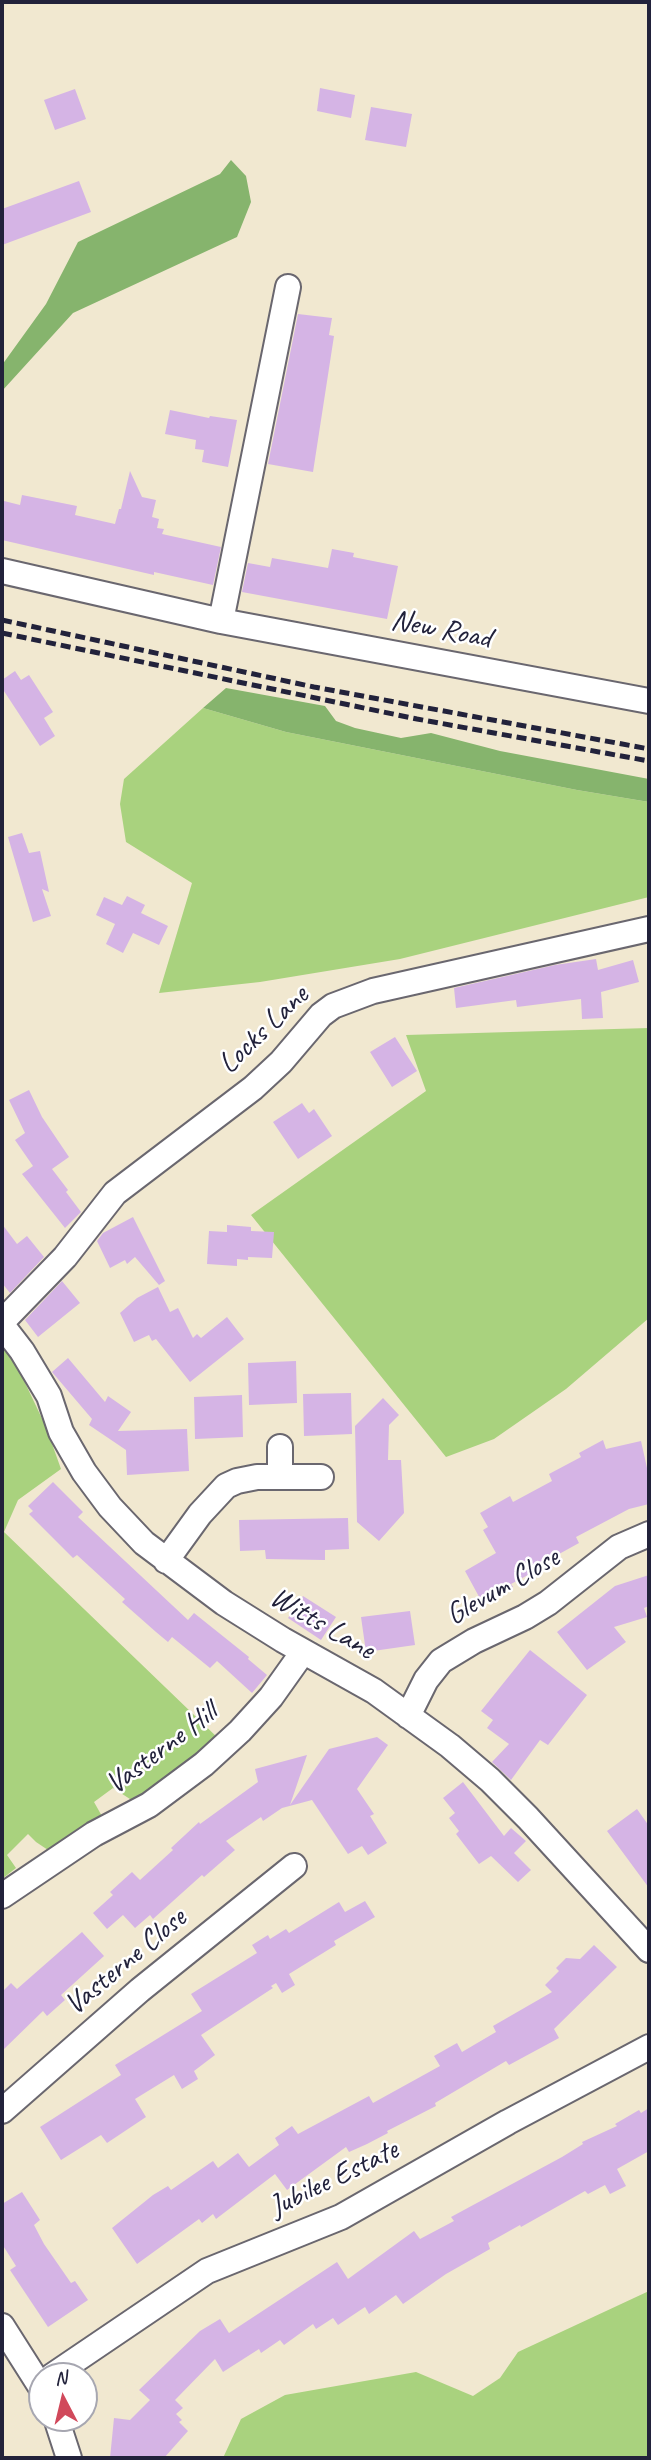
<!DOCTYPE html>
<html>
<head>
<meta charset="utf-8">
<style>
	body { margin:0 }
	#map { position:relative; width:651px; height:2460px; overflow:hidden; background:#f1e8d0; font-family:Caveat,sans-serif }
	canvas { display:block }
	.frame { position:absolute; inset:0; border:4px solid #22223b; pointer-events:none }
	.north { position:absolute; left:28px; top:2362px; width:70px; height:70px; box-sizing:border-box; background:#fff; border:2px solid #a7a7b1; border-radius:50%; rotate:353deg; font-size:19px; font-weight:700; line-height:28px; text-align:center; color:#22223b }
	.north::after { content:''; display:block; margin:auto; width:24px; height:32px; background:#d1495b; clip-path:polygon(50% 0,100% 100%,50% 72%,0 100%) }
</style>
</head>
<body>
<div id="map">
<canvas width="651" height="2460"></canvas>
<div class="frame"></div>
<div class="north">N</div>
</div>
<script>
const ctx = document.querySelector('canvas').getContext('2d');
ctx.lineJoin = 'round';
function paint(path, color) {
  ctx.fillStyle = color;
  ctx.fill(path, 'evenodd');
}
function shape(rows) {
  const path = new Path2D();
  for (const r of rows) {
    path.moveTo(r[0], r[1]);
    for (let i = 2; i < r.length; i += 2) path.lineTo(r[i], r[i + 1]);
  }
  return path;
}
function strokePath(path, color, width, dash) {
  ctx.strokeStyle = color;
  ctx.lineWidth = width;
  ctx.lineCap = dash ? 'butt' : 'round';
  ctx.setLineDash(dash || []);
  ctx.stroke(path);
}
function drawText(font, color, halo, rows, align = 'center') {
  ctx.font = font + ' Caveat,sans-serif';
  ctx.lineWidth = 5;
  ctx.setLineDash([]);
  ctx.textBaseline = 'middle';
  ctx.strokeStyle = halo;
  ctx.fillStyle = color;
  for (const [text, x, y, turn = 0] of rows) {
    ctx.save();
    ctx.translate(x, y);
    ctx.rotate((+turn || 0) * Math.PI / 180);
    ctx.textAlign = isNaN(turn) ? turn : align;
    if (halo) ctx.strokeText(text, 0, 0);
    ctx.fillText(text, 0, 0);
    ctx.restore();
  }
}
paint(shape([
	[203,708,286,732,577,790,649,802,649,897,400,959,260,982,159,993,192,883,126,842,120,804,124,779],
	[649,1028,649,1318,566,1389,494,1439,446,1457,251,1215,426,1091,406,1035],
	[2,1344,19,1370,46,1427,61,1469,18,1500,4,1532,219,1739,133,1801,113,1788,94,1802,103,1818,48,1850,36,1842,28,1834,7,1855,16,1868,2,1879],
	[649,2291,649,2458,223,2458,241,2419,285,2395,416,2372,473,2396,500,2378,518,2352]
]), '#a9d27e');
paint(shape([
	[231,160,246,176,251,202,237,237,73,313,2,391,2,365,46,304,78,242,220,174],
	[226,688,325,706,336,721,355,728,401,738,431,733,500,751,649,779,649,802,577,790,286,732,203,708]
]), '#86b46d');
paint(shape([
	[320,88,355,95,351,118,317,111],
	[75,89,86,119,55,130,44,100],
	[371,107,412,114,406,147,365,140],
	[79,181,91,212,2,245,2,209],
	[298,314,332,318,329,335,334,336,313,472,268,464],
	[170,410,209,418,210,416,237,420,228,467,202,462,204,450,195,449,196,440,165,434],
	[130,471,142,497,156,500,152,517,159,519,157,528,164,529,162,534,221,547,213,585,154,572,154,575,2,540,4,501,20,505,22,495,77,506,75,515,115,524,119,509,121,509],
	[332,549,354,553,353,557,398,566,387,619,242,592,248,563,270,567,272,558,328,568],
	[15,671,21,680,29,675,53,712,44,718,55,736,40,746,2,688,2,680],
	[22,833,29,853,40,851,49,892,42,889,51,916,33,922,8,837],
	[127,896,145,905,141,913,168,926,159,945,133,933,123,953,106,944,115,924,96,915,104,897,122,905],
	[596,959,598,970,633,960,639,982,601,992,603,1018,582,1019,581,999,517,1007,516,1000,456,1008,454,988,555,965],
	[395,1037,417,1071,392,1087,370,1052],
	[29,1090,42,1117,69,1157,52,1169,68,1190,66,1192,81,1212,65,1228,22,1174,33,1166,15,1140,25,1133,9,1100],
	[302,1103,309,1113,314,1109,332,1136,298,1159,273,1122],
	[133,1217,165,1281,159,1285,135,1257,127,1264,125,1260,110,1268,97,1241,103,1233],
	[2,1224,17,1244,27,1236,44,1257,10,1293,2,1283],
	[227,1225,251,1227,251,1231,274,1232,272,1258,248,1257,248,1260,237,1259,237,1266,207,1264,209,1231,227,1232],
	[62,1281,80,1303,38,1337,25,1320],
	[158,1287,170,1312,178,1308,193,1338,197,1334,201,1338,227,1317,244,1339,190,1382,156,1339,152,1341,149,1335,134,1342,120,1313,137,1298],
	[68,1358,105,1402,108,1396,131,1412,118,1431,187,1429,189,1471,127,1475,126,1450,89,1425,92,1419,52,1372],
	[296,1361,297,1403,249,1405,248,1363],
	[351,1393,352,1434,304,1436,303,1394],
	[242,1395,243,1437,195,1439,194,1397],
	[383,1398,399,1415,389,1425,388,1460,401,1460,404,1513,379,1541,357,1522,355,1426],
	[603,1440,606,1449,641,1441,649,1477,649,1504,629,1509,576,1537,579,1543,541,1564,543,1567,511,1584,513,1587,483,1604,465,1571,496,1553,483,1530,488,1527,480,1513,510,1496,513,1502,552,1481,549,1474,581,1457,579,1453],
	[53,1482,83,1512,78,1517,188,1620,194,1613,249,1657,248,1659,267,1675,252,1693,217,1661,210,1668,172,1637,168,1642,156,1632,122,1602,125,1599,77,1555,73,1558,29,1514,33,1511,28,1506],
	[348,1518,349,1549,325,1550,325,1560,266,1559,265,1550,240,1551,239,1520],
	[649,1575,649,1606,644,1608,647,1617,614,1627,626,1642,587,1670,557,1632,615,1586],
	[303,1596,336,1617,321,1640,288,1618],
	[410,1611,415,1645,366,1652,361,1617],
	[530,1650,587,1695,548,1745,540,1740,511,1780,492,1762,509,1744,487,1728,493,1720,481,1711],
	[377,1737,388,1745,357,1789,374,1814,370,1816,387,1843,368,1855,362,1846,348,1854,312,1800,282,1808,263,1821,261,1817,226,1841,235,1850,204,1877,202,1875,153,1919,150,1915,135,1928,123,1915,107,1929,93,1913,113,1895,110,1892,132,1872,140,1880,173,1850,171,1848,199,1822,200,1824,258,1782,255,1769,307,1755,290,1805,329,1749],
	[463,1782,504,1836,511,1828,526,1841,514,1853,531,1870,518,1882,491,1856,479,1864,456,1834,459,1831,449,1818,455,1813,443,1798],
	[637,1809,649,1826,649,1888,607,1831],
	[365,1901,375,1917,334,1941,336,1945,289,1974,295,1985,282,1993,276,1983,271,1986,273,1988,201,2035,215,2055,194,2071,198,2079,182,2089,174,2075,135,2099,146,2117,107,2143,101,2135,61,2160,40,2127,121,2075,115,2065,202,2011,191,1994,257,1953,252,1945,268,1935,270,1939,286,1929,289,1933,339,1902,345,1912],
	[82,1932,104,1956,61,1995,65,2000,47,2016,43,2011,2,2051,2,1992,11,1983,17,1989],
	[594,1945,617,1967,554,2029,559,2038,509,2065,506,2061,435,2103,436,2106,387,2131,388,2133,367,2144,349,2152,346,2147,287,2190,275,2174,216,2219,213,2214,202,2223,199,2219,137,2264,112,2228,153,2195,168,2186,171,2190,213,2161,218,2168,238,2153,249,2167,279,2145,275,2138,292,2126,298,2134,369,2096,373,2103,440,2066,434,2056,457,2043,462,2052,496,2032,493,2026,552,1992,545,1985,559,1971,556,1968,566,1958,580,1959],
	[649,2108,649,2151,617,2169,626,2186,610,2194,605,2185,588,2194,585,2191,521,2227,520,2225,488,2243,490,2249,446,2274,403,2304,396,2295,369,2314,365,2307,338,2325,333,2318,316,2329,313,2324,284,2345,280,2340,261,2353,259,2349,223,2372,215,2359,175,2400,183,2408,176,2414,182,2420,179,2422,188,2431,164,2458,110,2458,114,2418,130,2420,150,2400,139,2390,200,2331,220,2319,229,2333,337,2262,348,2279,414,2231,420,2239,454,2221,451,2217,562,2157,583,2144,582,2142,617,2126,615,2124,639,2110,641,2113],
	[22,2192,40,2220,34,2225,44,2244,71,2283,75,2281,88,2300,48,2327,10,2270,16,2266,2,2244,2,2204]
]), '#d5b4e5');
const street = shape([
	[2,571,221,621,649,701],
	[221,621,288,287],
	[2,1322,65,1257,115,1193,253,1088,281,1062,321,1015,333,1006,373,991,649,929],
	[2,1325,22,1351,49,1396,61,1432,84,1472,110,1507,144,1543,224,1603,283,1640,374,1691,450,1746,490,1780,528,1818,649,1950],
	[280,1447,280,1476],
	[166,1561,200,1514,226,1486,237,1481,257,1477,321,1477],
	[408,1716,426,1680,441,1661,474,1641,525,1617,548,1603,619,1547,649,1534],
	[2,1896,94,1834,149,1805,204,1764,240,1731,271,1697,303,1652],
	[2,2111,140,1990,294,1866],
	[2,2326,42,2389],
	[52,2376,207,2271,341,2217,508,2122,649,2047],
	[56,2418,69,2458]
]);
strokePath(street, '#6a676f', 28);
strokePath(street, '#fff', 24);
strokePath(shape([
	[2,620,314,687,649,749],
	[2,633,417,719,649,761]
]), '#22223b', 5, [10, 5]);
drawText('30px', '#22223b', '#fff', [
	["New Road",441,630,11],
	["Locks Lane",264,1030,-44],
	["Glevum Close",503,1587,-30],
	["Witts Lane",322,1624,30],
	["Vasterne Hill",162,1749,-37],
	["Vasterne Close",126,1962,-40],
	["Jubilee Estate",334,2179,-26]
]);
</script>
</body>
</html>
